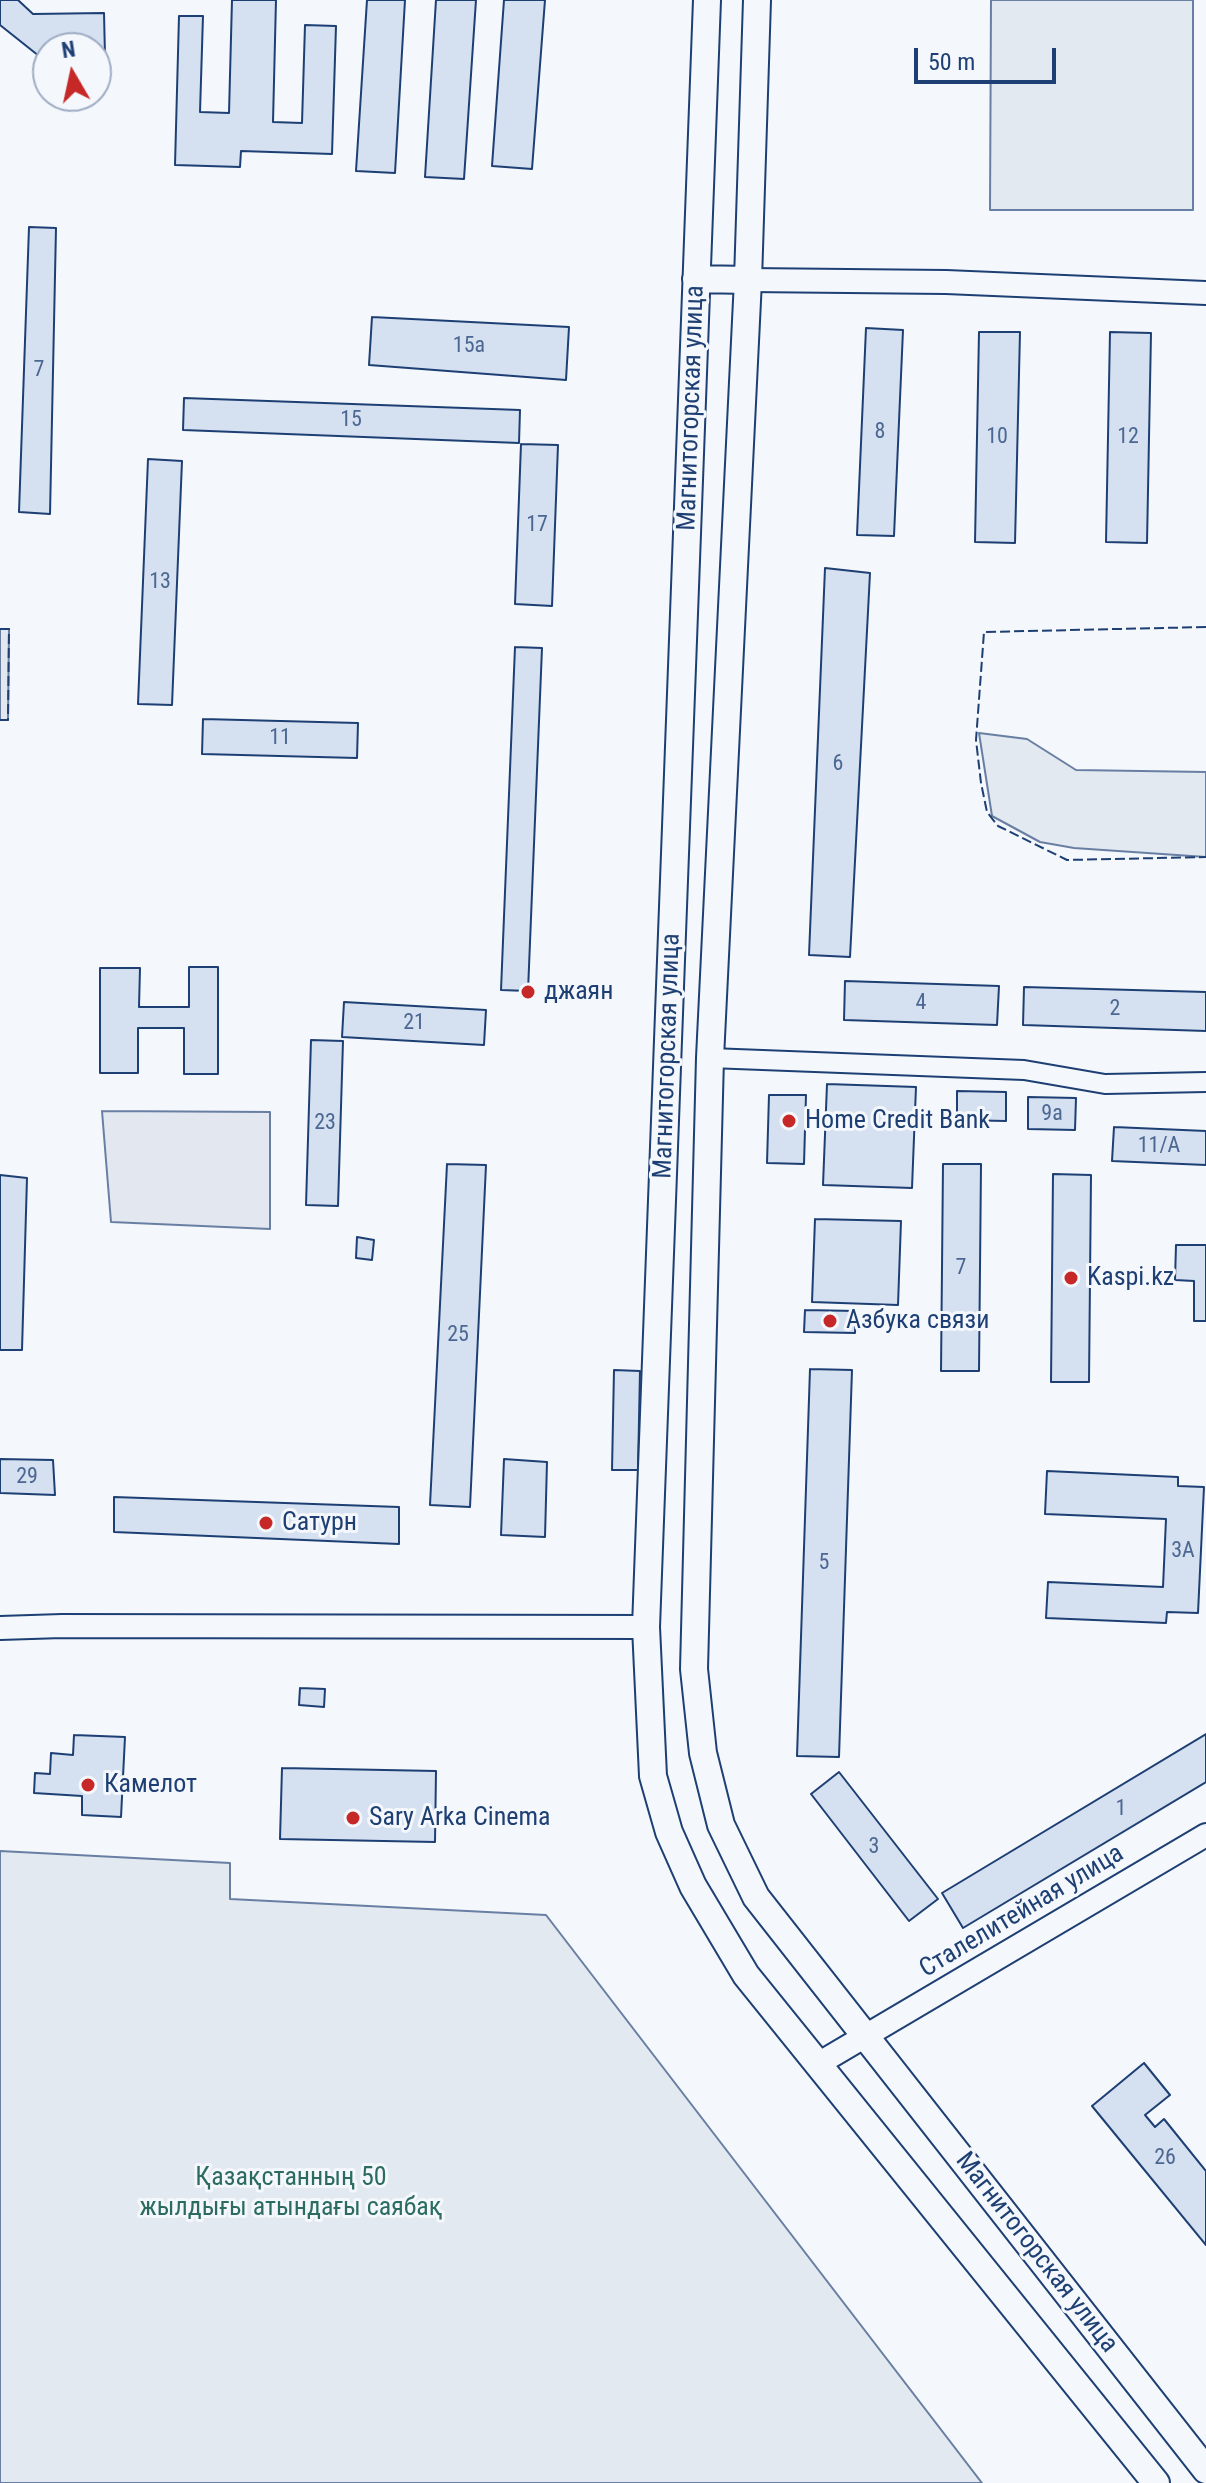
<!DOCTYPE html>
<html>
<head>
<meta charset="utf-8">
<style>
	body { margin:0 }
	#map { position:relative; width:1206px; height:2483px; overflow:hidden; background:#f4f7fb; font-family:"Roboto Condensed",sans-serif }
	canvas { display:block }
	.north { position:absolute; left:32px; top:32px; width:80px; height:80px; box-sizing:border-box; background:#f4f7fb; border:2px solid #9eadc5; border-radius:50%; rotate:351deg; font-size:22px; font-weight:700; line-height:32px; text-align:center; color:#1d3f73 }
	.north::after { content:''; display:block; margin:auto; width:28px; height:36px; background:#c62828; clip-path:polygon(50% 0,100% 100%,50% 72%,0 100%) }
	.scale { position:absolute; left:914px; top:48px; width:142px; height:36px; box-sizing:border-box; border:4px solid #1d3f73; border-top:0; padding-left:10px; font-size:24px; line-height:28px; white-space:nowrap; color:#1d3f73; -webkit-text-stroke:6px #f4f7fb; paint-order:stroke }
</style>
</head>
<body>
<div id="map">
<canvas width="1206" height="2483"></canvas>
<div class="north">N</div>
<div class="scale">50 m</div>
</div>
<script>
const ctx = document.querySelector('canvas').getContext('2d');
ctx.lineJoin = 'round';
function paint(path, color) {
  ctx.fillStyle = color;
  ctx.fill(path, 'evenodd');
}
function shape(rows) {
  const path = new Path2D();
  for (const r of rows) {
    path.moveTo(r[0], r[1]);
    for (let i = 2; i < r.length; i += 2) path.lineTo(r[i], r[i + 1]);
  }
  return path;
}
function strokePath(path, color, width, dash) {
  ctx.strokeStyle = color;
  ctx.lineWidth = width;
  ctx.lineCap = dash ? 'butt' : 'round';
  ctx.setLineDash(dash || []);
  ctx.stroke(path);
}
function drawText(font, color, halo, rows, align = 'center') {
  ctx.font = font + ' "Roboto Condensed",sans-serif';
  ctx.lineWidth = 6;
  ctx.setLineDash([]);
  ctx.textBaseline = 'middle';
  ctx.strokeStyle = halo;
  ctx.fillStyle = color;
  for (const [text, x, y, turn = 0] of rows) {
    ctx.save();
    ctx.translate(x, y);
    ctx.rotate((+turn || 0) * Math.PI / 180);
    ctx.textAlign = isNaN(turn) ? turn : align;
    if (halo) ctx.strokeText(text, 0, 0);
    ctx.fillText(text, 0, 0);
    ctx.restore();
  }
}
const green = shape([
	[991,0,1193,0,1193,210,990,210,991,0],
	[979,733,1027,739,1076,770,1206,772,1206,857,1074,848,1040,842,992,816,979,733],
	[0,1851,230,1863,230,1899,546,1915,982,2483,0,2483,0,1851]
]);
paint(green, '#e3e9f0');
strokePath(green, '#687fa3', 2);
const parking = shape([
	[0,629,9,629,8,720,0,720,0,629],
	[102,1111,270,1112,270,1229,111,1222,102,1111]
]);
paint(parking, '#e3e8f0');
strokePath(parking, '#687fa3', 2);
const building = shape([
	[0,0,18,0,33,14,104,13,105,56,96,57,96,48,48,48,48,60,44,60,0,25,0,0],
	[232,0,276,0,273,122,302,123,305,25,336,26,332,154,241,151,240,167,175,165,179,16,203,16,200,112,229,113,232,0],
	[367,0,405,0,395,173,356,171,367,0],
	[436,0,476,0,464,179,425,177,436,0],
	[504,0,545,0,532,169,492,166,504,0],
	[29,227,56,228,50,514,19,512,29,227],
	[372,317,569,327,566,380,369,365,372,317],
	[866,328,903,330,894,536,857,535,866,328],
	[979,332,1020,332,1015,543,975,542,979,332],
	[1110,332,1151,333,1147,543,1106,542,1110,332],
	[184,398,520,410,519,443,183,430,184,398],
	[521,444,558,445,552,606,515,604,521,444],
	[148,459,182,461,172,705,138,704,148,459],
	[825,568,870,573,850,957,809,955,825,568],
	[515,647,542,648,528,991,501,990,515,647],
	[203,719,358,723,357,758,202,754,203,719],
	[189,967,218,967,218,1074,184,1074,184,1028,138,1028,138,1073,100,1073,100,968,140,968,139,1007,189,1007,189,967],
	[845,981,999,986,997,1025,844,1020,845,981],
	[1024,987,1206,992,1206,1031,1023,1025,1024,987],
	[344,1002,486,1010,484,1045,342,1037,344,1002],
	[311,1040,343,1041,338,1206,306,1205,311,1040],
	[827,1084,916,1087,912,1188,823,1185,827,1084],
	[957,1091,1006,1092,1006,1121,957,1120,957,1091],
	[769,1095,806,1095,804,1164,767,1163,769,1095],
	[1028,1097,1076,1098,1075,1130,1028,1129,1028,1097],
	[1114,1127,1206,1131,1206,1165,1112,1161,1114,1127],
	[447,1164,486,1165,470,1507,430,1505,447,1164],
	[943,1164,981,1164,979,1371,941,1371,943,1164],
	[1053,1174,1091,1175,1089,1382,1051,1382,1053,1174],
	[0,1175,27,1178,22,1350,0,1350,0,1175],
	[815,1219,901,1221,898,1305,812,1302,815,1219],
	[357,1237,374,1240,372,1260,356,1258,357,1237],
	[1176,1245,1206,1245,1206,1321,1194,1321,1194,1281,1175,1280,1176,1245],
	[805,1310,856,1311,855,1333,804,1332,805,1310],
	[810,1369,852,1370,839,1757,797,1756,810,1369],
	[614,1370,640,1371,638,1470,612,1470,614,1370],
	[0,1459,53,1460,55,1495,0,1493,0,1459],
	[504,1459,547,1462,545,1537,501,1535,504,1459],
	[1047,1471,1178,1477,1178,1486,1204,1487,1198,1613,1167,1612,1166,1623,1046,1618,1048,1582,1163,1587,1166,1519,1045,1514,1047,1471],
	[114,1497,399,1507,399,1544,114,1532,114,1497],
	[300,1688,325,1689,324,1707,299,1705,300,1688],
	[1206,1734,1206,1782,963,1928,942,1893,1206,1734],
	[74,1735,125,1737,121,1817,82,1815,82,1796,34,1793,35,1773,50,1774,51,1753,73,1755,74,1735],
	[282,1768,436,1771,435,1842,280,1839,282,1768],
	[839,1772,938,1899,909,1921,811,1794,839,1772],
	[1144,2063,1170,2095,1145,2115,1155,2127,1164,2119,1206,2171,1206,2245,1092,2106,1144,2063]
]);
paint(building, '#d5e0f0');
strokePath(building, '#1d3f73', 2);
const minor = shape([
	[710,1058,1024,1070,1105,1084,1206,1082]
]);
const tertiary = shape([
	[748,280,946,282,1206,293],
	[0,1628,62,1626,646,1627],
	[818,2064,1206,1835]
]);
const primary = shape([
	[707,0,646,1627,653,1776,669,1832,693,1886,746,1975,1156,2483],
	[757,0,748,280,710,1058,694,1669,703,1753,721,1825,756,1897,1206,2470],
	[696,279,748,280]
]);
strokePath(minor, '#1d3f73', 22);
strokePath(tertiary, '#1d3f73', 26);
strokePath(primary, '#1d3f73', 30);
strokePath(minor, '#f4f7fb', 18);
strokePath(tertiary, '#f4f7fb', 22);
strokePath(primary, '#f4f7fb', 26);
strokePath(shape([
	[1206,627,984,632,976,740,981,783,987,812,998,826,1067,860,1206,857],
	[0,629,9,629,8,720,0,720]
]), '#1d3f73', 2, [10, 4]);
for (const [x, y, r, color] of [
	[528,992,8,"#c62828"],
	[789,1121,8,"#c62828"],
	[1071,1278,8,"#c62828"],
	[830,1321,8,"#c62828"],
	[266,1523,8,"#c62828"],
	[88,1785,8,"#c62828"],
	[353,1818,8,"#c62828"]
]) {
  const dot = new Path2D();
  dot.arc(x, y, r, 0, 2 * Math.PI);
  ctx.fillStyle = color;
  ctx.fill(dot);
  strokePath(dot, '#f4f7fb', 3);
}
drawText('22px', '#4b6792', null, [
	["15а",469,346],
	["7",39,370],
	["15",351,420],
	["8",880,432],
	["10",997,437],
	["12",1128,437],
	["17",537,525],
	["13",160,582],
	["11",280,738],
	["6",838,764],
	["4",921,1003],
	["2",1115,1009],
	["21",414,1023],
	["9а",1052,1114],
	["23",325,1123],
	["11/А",1159,1146],
	["7",961,1268],
	["25",458,1335],
	["29",27,1477],
	["3А",1183,1551],
	["5",824,1563],
	["1",1121,1809],
	["3",874,1847],
	["26",1165,2158]
]);
drawText('26px', '#1d3f73', '#f4f7fb', [
	["Магнитогорская улица",692,408,-88],
	["Магнитогорская улица",668,1056,-88],
	["Сталелитейная улица",1022,1912,-31],
	["Магнитогорская улица",1036,2253,52]
]);
drawText('26px', '#1d3f73', '#f4f7fb', [
	["джаян",544,992],
	["Home Credit Bank",805,1121],
	["Kaspi.kz",1087,1278],
	["Азбука связи",846,1321],
	["Сатурн",282,1523],
	["Камелот",104,1785],
	["Sary Arka Cinema",369,1818]
], 'left');
drawText('26px', '#2c6c60', '#f4f7fb', [
	["Қазақстанның 50",291,2178],
	["жылдығы атындағы саябақ",291,2208]
]);
</script>
</body>
</html>
